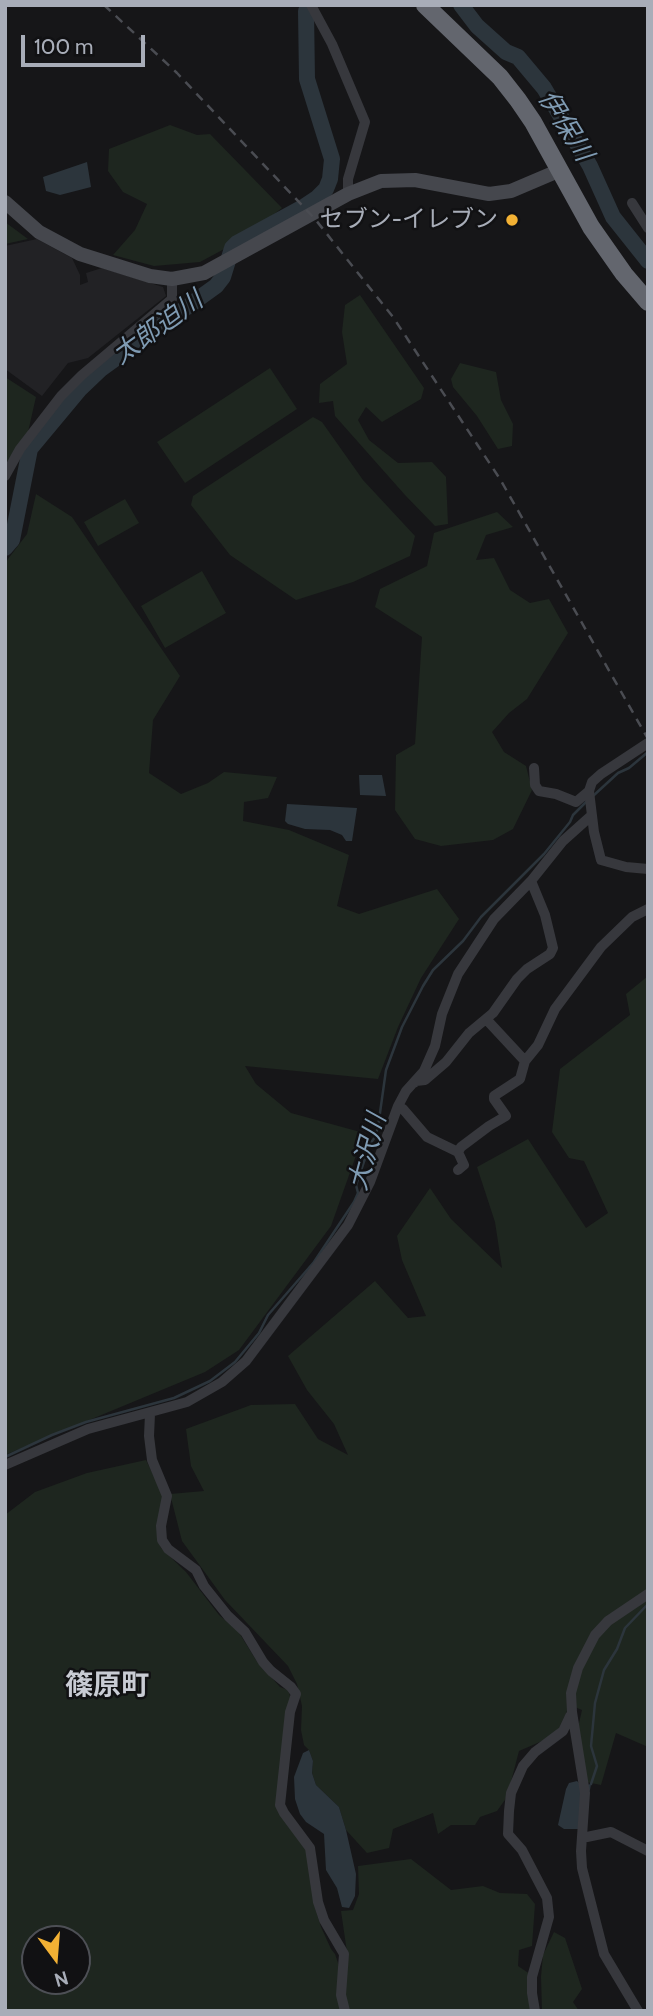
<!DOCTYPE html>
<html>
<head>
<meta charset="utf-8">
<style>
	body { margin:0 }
	#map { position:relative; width:653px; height:2016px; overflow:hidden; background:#161618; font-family:Cabin,sans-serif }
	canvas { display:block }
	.frame { position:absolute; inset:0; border:7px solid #a8adb8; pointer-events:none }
	.north { position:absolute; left:21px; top:1925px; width:70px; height:70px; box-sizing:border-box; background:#111113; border:2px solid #4d4f55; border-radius:50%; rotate:164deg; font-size:19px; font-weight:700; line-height:28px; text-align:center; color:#a8adb8 }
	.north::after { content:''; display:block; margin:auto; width:24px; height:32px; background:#f2b134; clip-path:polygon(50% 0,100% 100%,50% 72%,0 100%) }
	.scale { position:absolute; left:21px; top:35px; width:124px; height:32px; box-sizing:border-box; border:4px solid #a8adb8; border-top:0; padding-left:9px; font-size:21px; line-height:24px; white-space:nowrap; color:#a8adb8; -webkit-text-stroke:5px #111113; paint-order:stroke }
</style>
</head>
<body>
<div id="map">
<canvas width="653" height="2016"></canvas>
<div class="frame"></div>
<div class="north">N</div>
<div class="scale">100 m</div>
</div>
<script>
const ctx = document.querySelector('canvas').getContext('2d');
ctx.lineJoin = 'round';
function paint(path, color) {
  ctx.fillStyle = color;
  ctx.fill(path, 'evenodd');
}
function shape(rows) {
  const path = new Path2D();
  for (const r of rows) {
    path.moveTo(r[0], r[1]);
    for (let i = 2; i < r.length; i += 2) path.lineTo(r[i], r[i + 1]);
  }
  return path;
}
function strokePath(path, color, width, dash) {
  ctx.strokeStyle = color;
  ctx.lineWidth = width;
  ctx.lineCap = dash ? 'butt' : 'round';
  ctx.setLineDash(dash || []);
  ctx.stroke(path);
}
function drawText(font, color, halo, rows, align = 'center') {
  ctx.font = font + ' Cabin,"Noto Sans JP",sans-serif';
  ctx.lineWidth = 5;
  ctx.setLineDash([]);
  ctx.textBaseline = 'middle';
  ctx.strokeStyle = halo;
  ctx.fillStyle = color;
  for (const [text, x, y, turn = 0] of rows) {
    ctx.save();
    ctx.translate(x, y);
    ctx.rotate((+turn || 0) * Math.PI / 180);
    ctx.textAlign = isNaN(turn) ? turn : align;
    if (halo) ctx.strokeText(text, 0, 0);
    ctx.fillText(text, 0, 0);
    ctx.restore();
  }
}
paint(shape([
	[37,239,72,258,80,275,80,285,88,282,86,273,102,268,163,287,166,296,88,358,68,363,42,396,5,369,5,246]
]), '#222225');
paint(shape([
	[170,125,197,135,210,134,282,208,241,240,200,262,154,266,113,255,135,230,147,204,123,192,108,171,109,149],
	[5,222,28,239,5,244],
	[360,295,424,388,421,399,382,422,366,407,358,420,369,440,398,463,432,462,446,477,448,524,435,526,405,495,335,416,333,401,319,403,320,384,347,364,342,332,345,305],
	[460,363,496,372,501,400,513,424,512,446,498,449,477,416,453,387,451,379],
	[270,368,297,409,185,483,157,442],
	[5,377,36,397,28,432,5,465],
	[313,417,322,422,363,480,415,536,410,556,353,582,296,600,230,555,191,505,193,496],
	[36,494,72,517,180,676,153,720,149,773,181,794,208,783,224,772,277,777,268,798,244,802,243,821,289,830,349,855,337,906,359,914,437,889,459,919,421,978,398,1027,378,1079,245,1066,256,1084,291,1113,364,1133,331,1226,239,1350,205,1372,5,1455,5,563,27,534],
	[125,499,139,523,98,546,84,522],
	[497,512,513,527,486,535,476,560,494,558,510,590,530,603,549,599,568,633,527,699,509,713,492,732,504,752,526,766,532,790,513,829,493,840,441,846,415,839,395,810,396,755,415,744,422,637,375,607,380,589,427,566,434,533],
	[202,571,226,613,165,648,141,606],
	[648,976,648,1747,616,1733,601,1785,586,1782,577,1732,582,1710,570,1705,559,1728,549,1738,519,1751,507,1797,497,1811,480,1817,475,1825,451,1825,438,1834,433,1813,393,1829,389,1848,367,1853,346,1830,339,1807,316,1785,312,1773,313,1761,309,1750,304,1745,301,1730,302,1706,297,1684,288,1666,225,1600,182,1541,170,1494,204,1491,191,1466,186,1429,251,1405,295,1404,318,1439,348,1455,334,1424,307,1390,288,1356,375,1281,408,1318,426,1316,402,1260,397,1236,430,1188,451,1219,502,1268,495,1222,477,1167,528,1139,586,1228,608,1213,584,1161,569,1158,552,1132,560,1069,630,1015,626,994],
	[146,1460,164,1497,158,1538,161,1548,186,1572,219,1615,238,1631,256,1660,280,1687,288,1690,291,1699,278,1806,309,1851,315,1908,321,1927,331,1949,335,1954,340,1969,341,2011,5,2011,5,1515,35,1492,87,1473],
	[35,1939,77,1939,77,1981,35,1981],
	[411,1859,451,1890,483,1886,500,1893,527,1894,535,1904,532,1946,519,1950,518,1966,530,1974,533,2011,349,2011,344,1991,348,1959,341,1911,353,1910,359,1894,358,1866],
	[554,1932,565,1938,582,1989,573,2002,579,2011,542,2011,541,1977,543,1955]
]), '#1e261f');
paint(shape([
	[87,162,91,187,60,195,46,191,43,177],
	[359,775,382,775,386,796,360,795],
	[287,804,357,808,352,841,346,841,342,835,330,830,305,829,288,824,285,821],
	[309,1750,313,1761,312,1773,316,1785,339,1807,346,1830,356,1874,355,1896,349,1908,342,1907,337,1888,326,1870,324,1834,306,1822,300,1814,295,1799,294,1777,303,1753],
	[577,1781,582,1786,591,1784,590,1790,582,1804,579,1829,564,1829,558,1825,566,1789,569,1783]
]), '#2c353c');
strokePath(shape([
	[593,796,618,773,629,768,648,752],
	[5,1457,52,1435,86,1422,174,1398,210,1381,235,1362,259,1333,268,1315,314,1262,354,1202,358,1193,356,1185,370,1144,375,1137,378,1127,386,1070,402,1027,423,986,433,970,463,941,481,917,544,854,570,822,573,815,588,800],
	[591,1784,597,1766,591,1746,595,1703,604,1670,617,1649,625,1628,648,1604]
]), '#2c353c', 2.5);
strokePath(shape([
	[461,5,477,26,506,52,518,57,544,88,590,166,613,217,648,261],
	[5,548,12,540,30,449,80,389,101,369,216,286,223,277,232,248,237,243,305,206,317,198,326,189,330,179,332,159,307,79,306,11]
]), '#2c353c', 16);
strokePath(shape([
	[311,5,332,44,365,122,348,179,348,194],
	[632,203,648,228],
	[5,476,20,449,61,396,82,375,172,299,172,279],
	[534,768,535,785,539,791,556,794,576,802,589,791,592,782,601,774,648,743],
	[589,791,594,832,601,860,626,867,648,869],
	[486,1019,525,1061,538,1045,555,1009,601,947,632,917,648,909],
	[414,1083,416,1081,425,1080,446,1062,469,1033,493,1013,517,979,527,969,550,954,553,948,545,915,531,881],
	[398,1106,403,1109,427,1137,458,1152],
	[458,1170,464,1165,458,1152,461,1147,489,1126,506,1116,494,1099,494,1096,520,1079,525,1061],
	[150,1414,149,1436,152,1460,167,1496,161,1526,162,1540,168,1549,196,1570,204,1586,228,1616,245,1632,263,1662,271,1671,291,1687,296,1694,290,1712,280,1805,284,1813,310,1848,318,1902,324,1920,344,1954,341,1995,345,2011],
	[5,1465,88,1429,187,1402,222,1382,246,1361,348,1225,370,1182,398,1106,406,1091,424,1071,435,1046,442,1014,458,974,494,919,531,881,563,841,592,815],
	[582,1838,611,1832,648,1851],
	[535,2011,532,1993,532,1977,549,1917,547,1898,522,1850,508,1834,509,1811,511,1793,523,1766,535,1752,563,1731,570,1716],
	[638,2011,604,1954,582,1868,581,1851,585,1793,572,1712,571,1693,578,1668,595,1635,608,1621,648,1594]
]), '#37383d', 10);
strokePath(shape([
	[5,202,39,232,80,254,150,276,172,279,204,273,348,194,381,181,415,180,489,194,511,191,558,171]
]), '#45474d', 14);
strokePath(shape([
	[425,5,500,77,518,100,533,122,591,227,624,274,648,302]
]), '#63666e', 18);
strokePath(shape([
	[104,5,177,73,315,219,393,317,500,479,648,739]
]), '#4a4c52', 2.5, [9, 7]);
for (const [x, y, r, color] of [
	[512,220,7,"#f2b134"]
]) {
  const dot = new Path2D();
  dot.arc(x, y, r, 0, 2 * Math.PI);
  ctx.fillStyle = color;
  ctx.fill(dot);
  strokePath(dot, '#111113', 2.5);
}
drawText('24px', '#a8adb8', '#111113', [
	["セブン-イレブン",498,220]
], 'right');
drawText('italic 26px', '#7f9bb3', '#111113', [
	["伊保川",565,126,58],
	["太郎迫川",158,328,-36],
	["大沢川",368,1152,-75]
]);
drawText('bold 28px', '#c9ccd4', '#111113', [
	["篠原町",107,1686]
]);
</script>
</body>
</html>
